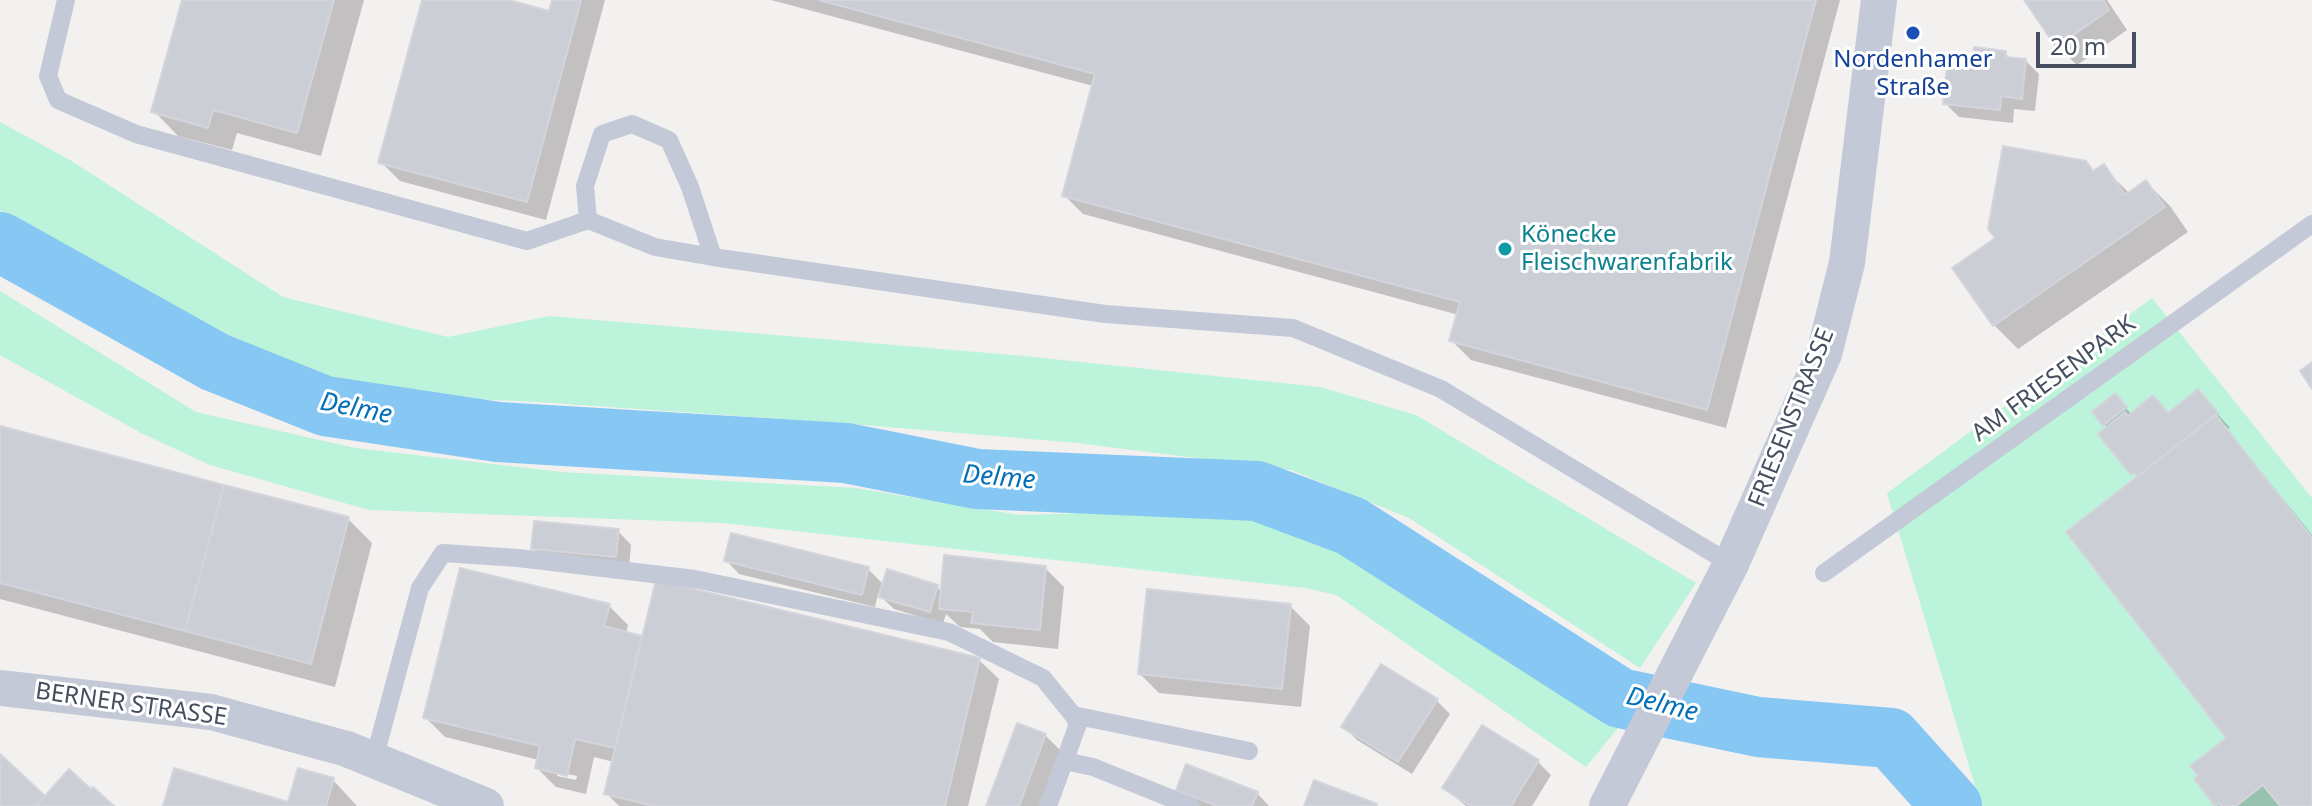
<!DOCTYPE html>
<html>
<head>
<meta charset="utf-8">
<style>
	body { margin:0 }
	#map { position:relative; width:2312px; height:806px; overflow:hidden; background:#f3f0f0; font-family:"Noto Sans",sans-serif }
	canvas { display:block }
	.scale { position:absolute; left:2036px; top:32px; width:100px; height:36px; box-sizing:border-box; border:4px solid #464f5f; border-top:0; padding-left:10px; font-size:24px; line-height:28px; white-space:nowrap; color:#464f5f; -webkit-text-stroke:6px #fff; paint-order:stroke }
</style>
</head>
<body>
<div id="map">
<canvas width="2312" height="806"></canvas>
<div class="scale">20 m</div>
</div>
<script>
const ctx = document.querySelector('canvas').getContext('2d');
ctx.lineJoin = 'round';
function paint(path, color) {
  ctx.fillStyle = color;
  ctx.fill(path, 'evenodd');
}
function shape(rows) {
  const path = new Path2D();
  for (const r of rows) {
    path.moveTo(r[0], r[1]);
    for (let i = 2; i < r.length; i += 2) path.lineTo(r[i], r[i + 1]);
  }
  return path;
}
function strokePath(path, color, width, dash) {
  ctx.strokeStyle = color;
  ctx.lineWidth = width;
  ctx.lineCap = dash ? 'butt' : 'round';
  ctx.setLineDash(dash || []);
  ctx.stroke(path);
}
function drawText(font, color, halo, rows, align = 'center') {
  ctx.font = font + ' "Noto Sans",sans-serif';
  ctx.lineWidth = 6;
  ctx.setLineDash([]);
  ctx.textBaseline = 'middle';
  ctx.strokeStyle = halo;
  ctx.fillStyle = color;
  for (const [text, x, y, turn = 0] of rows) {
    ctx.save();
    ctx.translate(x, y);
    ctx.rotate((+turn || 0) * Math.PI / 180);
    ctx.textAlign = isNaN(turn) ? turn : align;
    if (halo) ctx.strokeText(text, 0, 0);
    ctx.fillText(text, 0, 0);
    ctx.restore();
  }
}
paint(shape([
	[0,122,70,160,283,297,448,337,549,316,1024,356,1320,387,1416,415,1696,583,1640,668,1409,518,1291,470,1077,443,853,424,537,402,346,393,187,321,0,211],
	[0,291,196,412,355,448,562,472,856,488,1019,515,1242,509,1348,548,1618,728,1586,767,1336,595,1306,588,723,523,369,510,210,465,141,433,0,355],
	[2152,298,2312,498,2312,806,1981,806,1887,493]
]), '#bcf3db');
paint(shape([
	[184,0,364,0,321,156,237,133,232,150,178,136,154,111],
	[424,0,501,0,551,13,554,0,605,0,546,220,400,181,381,162],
	[771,0,1840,0,1726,428,1471,360,1452,341,1459,315,1083,214,1064,195,1093,86],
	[2026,0,2107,0,2127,30,2077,65,2057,46],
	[2005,53,2012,60,2026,61,2039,74,2035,111,2014,109,2013,123,1959,117,1946,104,1973,71],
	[2103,167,2130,194,2146,182,2170,206,2188,232,2018,349,1994,325],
	[2198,392,2230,428,2227,429,2312,535,2312,806,2218,806,2197,780,2229,738,2138,479,2108,428,2094,412,2121,402,2132,415,2153,398,2169,415],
	[0,428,348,519,372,543,335,687,0,599],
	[618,531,631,545,629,569,546,561,533,548],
	[726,560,868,569,884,585,937,587,942,592,1045,568,1064,587,1058,649,993,642,980,629,960,627,946,614,943,624,894,609,878,594,875,607,739,574],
	[609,606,628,625,626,634,644,638,979,660,999,679,968,806,619,806,606,793,614,762,594,757,586,794,556,787,537,768,539,760,445,737,426,718],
	[557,772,577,776,576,780,557,776],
	[1290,606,1310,626,1301,707,1159,693,1140,674],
	[1437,701,1450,714,1412,774,1357,740,1344,727],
	[1045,735,1064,754,1045,806,989,806],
	[1538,762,1551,775,1532,806,1466,806,1445,788],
	[333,780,357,806,165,806,289,804],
	[1178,790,1257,793,1269,806,1200,806,1191,803]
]), '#0003');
strokePath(shape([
	[0,242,215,362,325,406,498,432,846,453,977,479,1257,491,1351,526,1620,698,1758,727,1891,738,1952,806]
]), '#86c7f3', 60);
const building = shape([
	[182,0,334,0,297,133,213,110,208,128,151,112,182,0],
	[422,0,509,0,549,11,552,0,581,0,527,202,378,163,422,0],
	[819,0,1816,0,1707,410,1449,341,1460,302,1062,196,1095,74,819,0],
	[2024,0,2103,0,2109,10,2056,47,2024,0],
	[1974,47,2006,51,2005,57,2026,59,2022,99,2001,96,2000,110,1943,104,1947,66,1971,69,1974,47],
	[2003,146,2086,161,2093,171,2104,164,2125,195,2146,180,2165,207,1993,326,1952,268,1995,238,1988,229,2003,146],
	[2312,362,2312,389,2300,371,2312,362],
	[2198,389,2218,413,2137,477,2134,473,2131,475,2098,434,2125,412,2128,416,2153,395,2168,413,2198,389],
	[2115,393,2127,407,2103,426,2092,412,2115,393],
	[2216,415,2312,538,2312,806,2280,806,2263,785,2236,806,2221,806,2219,803,2215,806,2194,779,2198,776,2190,766,2226,738,2066,532,2216,415],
	[0,426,224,485,185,631,0,583,0,426],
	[224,485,349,517,311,664,185,631,224,485],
	[534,521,619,529,616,557,531,549,534,521],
	[731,533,869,567,862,595,724,561,731,533],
	[944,555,1046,566,1040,630,971,623,973,612,939,609,944,555],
	[460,568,610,604,604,626,642,636,615,748,575,739,567,776,535,768,540,746,423,718,460,568],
	[887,569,938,585,930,612,878,597,887,569],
	[656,580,980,658,945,806,654,806,604,794,656,580],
	[1147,589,1291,604,1282,689,1138,674,1147,589],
	[1381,664,1438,699,1398,762,1341,727,1381,664],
	[1017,723,1046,734,1019,806,986,806,1017,723],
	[1482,725,1539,760,1511,806,1471,806,1442,788,1482,725],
	[0,754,45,796,36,806,0,806,0,754],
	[1186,764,1258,792,1252,806,1217,806,1176,790,1186,764],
	[174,768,288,802,298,768,334,778,326,806,163,806,174,768],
	[69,769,91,789,93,787,114,806,36,806,69,769],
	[1314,780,1377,804,1376,806,1304,806,1314,780]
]);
paint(building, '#ccced6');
strokePath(building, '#d4d4dc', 2);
strokePath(shape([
	[66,0,48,76,58,100,136,134,527,241,588,220],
	[713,257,690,187,669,140,632,124,602,134,585,186,588,220,655,247,713,257,1105,314,1293,328,1441,389,1731,564],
	[1824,573,2312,224],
	[1073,715,1249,751],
	[374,760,420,588,443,553,518,558,695,579,949,632,1043,678,1073,715,1078,724,1048,806],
	[1065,761,1093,767,1190,806]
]), '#c3c9d6', 18);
strokePath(shape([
	[0,688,211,712,347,749,486,806],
	[1607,806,1731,564,1824,354,1847,263,1879,0]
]), '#c3c9d6', 36);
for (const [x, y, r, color] of [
	[1913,33,8,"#1a4fb4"],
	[1505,249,8,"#0f9aa8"]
]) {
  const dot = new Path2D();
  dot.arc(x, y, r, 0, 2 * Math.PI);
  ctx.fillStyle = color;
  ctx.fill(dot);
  strokePath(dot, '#fff', 3);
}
drawText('24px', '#164399', '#fff', [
	["Nordenhamer",1913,60],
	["Straße",1913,88]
]);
drawText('24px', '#0d838f', '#fff', [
	["Könecke",1521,235],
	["Fleischwarenfabrik",1521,263]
], 'left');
drawText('24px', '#464f5f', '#fff', [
	["AM FRIESENPARK",2054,379,-36],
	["FRIESENSTRASSE",1792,418,-68],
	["BERNER STRASSE",131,705,8]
]);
drawText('italic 26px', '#026fb7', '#fff', [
	["Delme",356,409,11],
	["Delme",999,478,5],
	["Delme",1662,705,14]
]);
</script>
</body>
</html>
